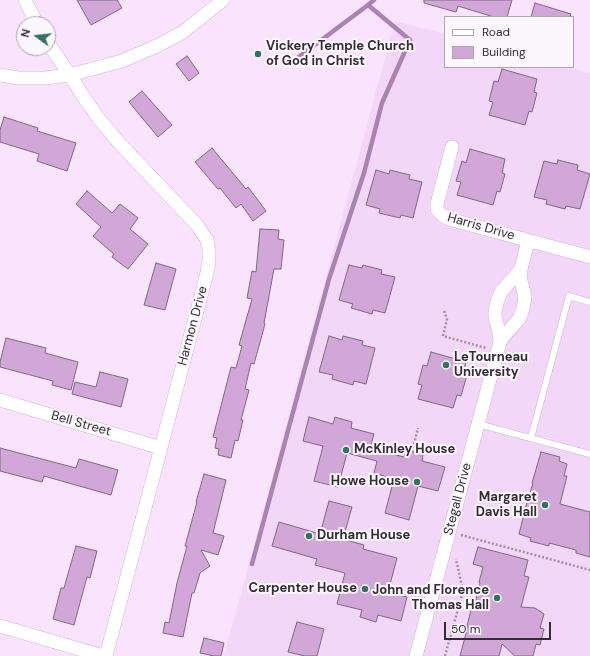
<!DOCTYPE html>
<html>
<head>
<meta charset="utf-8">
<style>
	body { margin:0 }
	#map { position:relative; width:590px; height:656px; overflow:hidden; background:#fae3fd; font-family:"DM Sans",sans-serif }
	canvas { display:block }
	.legend { position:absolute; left:444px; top:16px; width:130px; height:52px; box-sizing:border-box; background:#fcf7fd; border:1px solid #aca6ad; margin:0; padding:5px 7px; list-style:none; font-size:12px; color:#342c35 }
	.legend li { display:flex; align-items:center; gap:8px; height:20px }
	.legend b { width:20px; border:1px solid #aca6ad }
	.north { position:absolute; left:16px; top:16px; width:40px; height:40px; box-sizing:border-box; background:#fcf7fd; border:1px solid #aca6ad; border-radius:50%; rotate:285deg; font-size:11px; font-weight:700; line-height:16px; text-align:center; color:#342c35 }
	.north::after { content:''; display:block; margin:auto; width:14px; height:18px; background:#33725f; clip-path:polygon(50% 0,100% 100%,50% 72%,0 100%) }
	.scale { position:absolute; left:444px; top:622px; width:107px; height:18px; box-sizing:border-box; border:2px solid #342c35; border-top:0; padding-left:5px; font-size:12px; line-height:14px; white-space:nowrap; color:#342c35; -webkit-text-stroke:3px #fcf7fd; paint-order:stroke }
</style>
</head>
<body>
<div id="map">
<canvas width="590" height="656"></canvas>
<ul class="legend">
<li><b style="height:5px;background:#fff"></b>Road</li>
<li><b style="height:11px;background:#d1a7d8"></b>Building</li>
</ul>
<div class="north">N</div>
<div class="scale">50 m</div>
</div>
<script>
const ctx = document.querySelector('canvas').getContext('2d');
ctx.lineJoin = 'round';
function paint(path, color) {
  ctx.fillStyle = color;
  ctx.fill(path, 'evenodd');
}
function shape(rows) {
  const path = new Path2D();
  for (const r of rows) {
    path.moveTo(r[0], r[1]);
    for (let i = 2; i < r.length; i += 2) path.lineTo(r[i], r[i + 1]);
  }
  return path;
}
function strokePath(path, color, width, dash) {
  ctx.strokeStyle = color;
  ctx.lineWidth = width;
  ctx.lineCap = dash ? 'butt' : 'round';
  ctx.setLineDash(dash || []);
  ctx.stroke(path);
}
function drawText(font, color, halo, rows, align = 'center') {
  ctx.font = font + ' "DM Sans",sans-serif';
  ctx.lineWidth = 4;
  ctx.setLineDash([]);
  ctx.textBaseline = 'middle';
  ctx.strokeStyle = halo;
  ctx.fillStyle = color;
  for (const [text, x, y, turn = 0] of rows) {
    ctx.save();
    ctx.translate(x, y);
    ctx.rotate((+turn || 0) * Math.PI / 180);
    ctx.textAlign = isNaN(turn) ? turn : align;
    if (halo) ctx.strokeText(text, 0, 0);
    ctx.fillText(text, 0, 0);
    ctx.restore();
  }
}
paint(shape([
	[395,21,445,34,445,67,567,67,590,73,590,656,224,656]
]), '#f3d7f8');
strokePath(shape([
	[292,62,368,5],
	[252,564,329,279,364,173,382,103,410,40,368,5,374,0]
]), '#ab83b2', 4.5);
const building = shape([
	[77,0,117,0,122,8,91,25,77,0],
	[424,0,512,0,507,17,494,17,458,6,456,12,424,3,424,0],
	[535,3,571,14,570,17,531,17,535,3],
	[187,56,199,73,189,81,176,64,187,56],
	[502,69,537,79,534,92,537,93,532,112,529,111,525,125,489,115,493,102,489,101,494,81,498,82,502,69],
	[142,91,172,125,158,137,129,102,142,91],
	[4,117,38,128,37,131,76,143,67,171,37,161,39,154,0,142,0,130,4,117],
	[212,148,246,189,248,187,266,211,253,221,241,204,236,208,220,188,218,189,195,162,212,148],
	[470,149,505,159,502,173,505,174,500,192,497,191,493,205,457,195,461,182,456,181,462,161,466,163,470,149],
	[558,160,578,165,577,170,590,174,580,209,566,206,565,209,546,204,547,200,534,197,544,161,557,164,558,160],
	[376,170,389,174,390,170,410,175,409,179,422,182,413,218,401,215,400,218,379,213,380,209,366,205,376,170],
	[87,191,112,213,120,204,138,218,130,229,148,244,128,269,112,257,114,254,93,236,101,227,76,204,87,191],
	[260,229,279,230,278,239,284,240,281,269,274,269,264,323,265,324,254,364,251,363,245,389,249,390,241,420,243,420,238,441,235,440,231,458,218,455,219,449,215,448,217,438,213,437,231,367,236,368,242,346,239,345,252,299,247,298,252,271,256,272,260,229],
	[156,263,176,269,165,310,144,305,156,263],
	[349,265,362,268,363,265,382,270,381,274,395,277,385,313,373,310,372,314,351,308,353,304,339,300,349,265],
	[329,336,342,340,343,336,363,341,362,345,375,348,366,384,354,381,353,385,332,379,333,375,319,372,329,336],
	[6,338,46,348,45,353,78,362,71,390,52,385,53,381,0,367,0,362,6,338],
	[431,352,466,362,463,374,467,375,461,396,457,395,453,408,418,399,422,385,418,384,423,365,427,366,431,352],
	[100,372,128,379,121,407,72,394,75,382,96,387,100,372],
	[309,417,333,424,335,417,352,422,351,428,374,434,370,448,404,457,406,450,423,455,422,461,445,467,438,491,418,486,409,520,385,513,394,479,374,473,377,461,347,453,338,487,314,481,323,446,303,441,309,417],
	[0,448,76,468,79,459,118,470,111,495,44,476,42,482,0,471,0,448],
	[541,452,560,457,559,461,567,464,564,476,567,476,560,504,590,512,590,557,576,553,576,550,549,543,549,546,530,541,531,538,519,534,526,506,533,483,532,483,541,452],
	[204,474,226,480,213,533,224,536,218,555,201,550,210,566,200,573,194,593,192,593,183,637,163,633,165,622,169,623,177,583,187,546,185,546,197,502,196,502,204,474],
	[329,501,352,507,343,539,364,545,363,549,397,558,388,592,407,597,401,621,378,615,376,622,360,617,362,610,337,604,345,573,315,565,317,559,272,546,279,522,320,534,329,501],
	[76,546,97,551,90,578,87,577,74,625,53,619,61,588,64,588,76,546],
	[478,547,528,560,524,576,529,577,521,607,535,608,544,614,540,628,544,629,540,645,536,644,533,656,515,656,502,644,499,656,460,656,468,626,467,626,471,610,473,611,480,583,479,582,483,567,473,564,478,547],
	[297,622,324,629,317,656,305,656,288,652,297,622],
	[204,638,224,643,221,656,214,656,200,653,204,638]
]);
paint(building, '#d1a7d8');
strokePath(building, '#7d6a81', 1);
const service = shape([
	[478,424,590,454],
	[531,438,569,296,590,302]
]);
const minor = shape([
	[25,0,37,24],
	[48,43,70,75,83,96,99,119,121,145,197,225,207,240,209,250,209,261,207,273,106,656],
	[0,75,18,78,46,78,70,75,122,61,159,45,183,32,223,0],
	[452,147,437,204,437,210,442,215,449,219,590,257],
	[500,342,504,336,519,319,523,309,525,297,520,277,521,269,528,241],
	[0,400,161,448],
	[0,626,103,656],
	[416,656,500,342,499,332,495,317,495,312,497,302,501,292,521,269]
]);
strokePath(service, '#cab5ce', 7);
strokePath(minor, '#cab5ce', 14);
strokePath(shape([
	[444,311,447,319,443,336,486,348],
	[412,452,418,428],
	[461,535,590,570],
	[445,656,463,591,456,559]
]), '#a191a3', 2.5, [2, 2]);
strokePath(service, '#fff', 6);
strokePath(minor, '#fff', 13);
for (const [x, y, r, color] of [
	[258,54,4,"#33725f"],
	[446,365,4,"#33725f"],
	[346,450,4,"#33725f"],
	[417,482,4,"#33725f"],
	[545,505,4,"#33725f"],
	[309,536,4,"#33725f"],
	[365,589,4,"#33725f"],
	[497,598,4,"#33725f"]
]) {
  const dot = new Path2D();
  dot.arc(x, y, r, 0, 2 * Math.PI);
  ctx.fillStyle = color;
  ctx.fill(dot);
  strokePath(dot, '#fcf7fd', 1.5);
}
drawText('bold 13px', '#342c35', '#fcf7fd', [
	["Vickery Temple Church",266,47],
	["of God in Christ",266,62],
	["LeTourneau",454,358],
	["University",454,373],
	["McKinley House",354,450],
	["Howe House",409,482,"right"],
	["Margaret",537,498,"right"],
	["Davis Hall",537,513,"right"],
	["Durham House",317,536],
	["Carpenter House",357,589,"right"],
	["John and Florence",489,591,"right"],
	["Thomas Hall",489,606,"right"]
], 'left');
drawText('13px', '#342c35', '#fcf7fd', [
	["Harris Drive",481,227,16],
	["Harmon Drive",193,326,-75],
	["Bell Street",81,424,16],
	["Stegall Drive",458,499,-75]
]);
</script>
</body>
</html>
